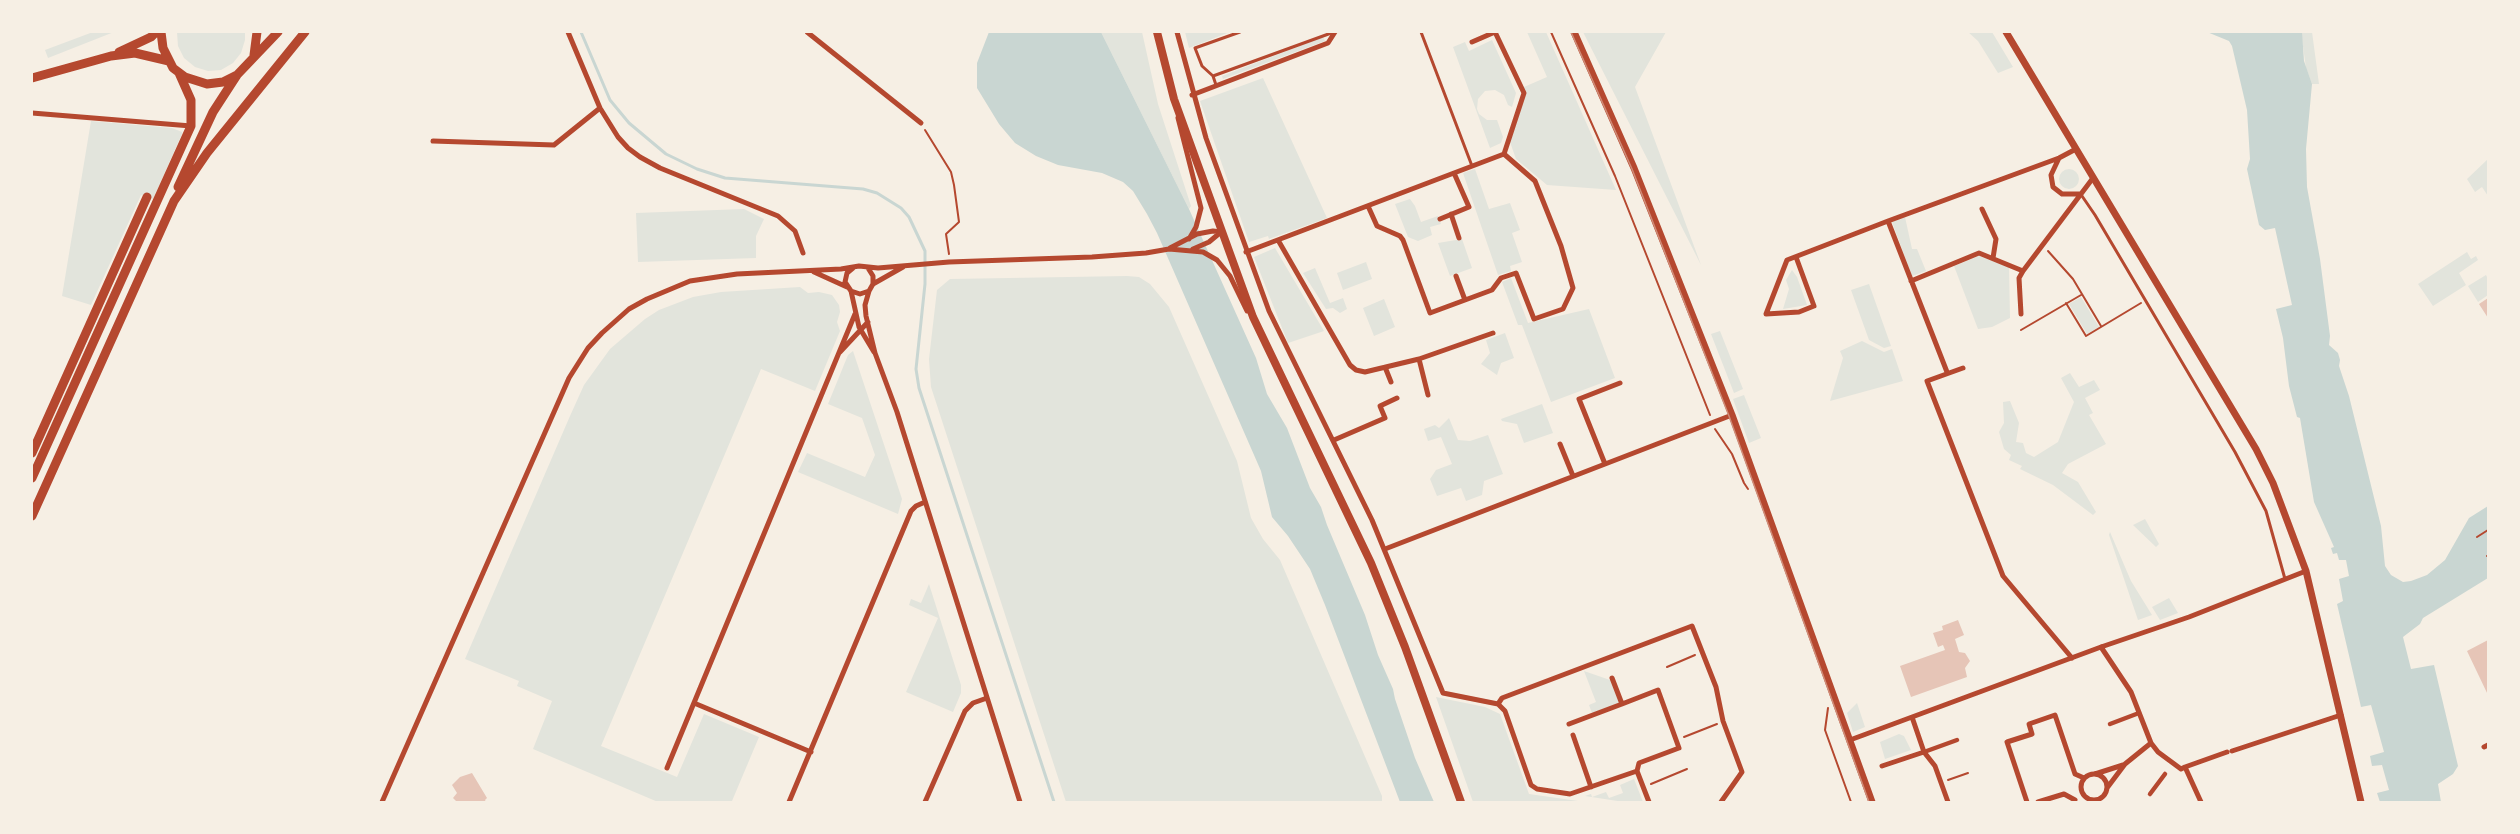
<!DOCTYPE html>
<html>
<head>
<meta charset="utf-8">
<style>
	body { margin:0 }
	#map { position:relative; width:2520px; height:834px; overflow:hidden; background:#f6efe4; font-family:Signika,sans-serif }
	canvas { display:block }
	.frame { position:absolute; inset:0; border:33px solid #f6efe4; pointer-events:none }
</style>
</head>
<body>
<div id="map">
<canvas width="2520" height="834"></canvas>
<div class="frame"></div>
</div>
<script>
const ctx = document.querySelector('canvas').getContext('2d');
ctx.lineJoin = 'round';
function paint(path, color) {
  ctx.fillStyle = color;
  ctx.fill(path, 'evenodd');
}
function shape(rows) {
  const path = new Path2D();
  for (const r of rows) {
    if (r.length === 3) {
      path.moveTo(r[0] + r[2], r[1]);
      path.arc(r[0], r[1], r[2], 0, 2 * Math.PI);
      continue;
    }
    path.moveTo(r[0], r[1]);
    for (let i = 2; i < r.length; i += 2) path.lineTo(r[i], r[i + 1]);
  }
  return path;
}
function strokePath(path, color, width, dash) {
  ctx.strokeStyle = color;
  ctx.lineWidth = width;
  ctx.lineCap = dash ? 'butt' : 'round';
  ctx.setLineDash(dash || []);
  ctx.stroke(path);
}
paint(shape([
	[93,32,114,32,48,58,45,50],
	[177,32,245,32,245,40,241,53,233,63,221,70,208,71,195,67,184,58,178,46],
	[1101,32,1142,32,1158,104,1191,206,1189,209],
	[1185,32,1230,32,1189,48],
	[1527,32,1546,32,1616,190,1547,185,1516,159,1510,142,1524,87,1547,77],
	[1583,32,1666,32,1635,87,1701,265],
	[1968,32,1992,32,2013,67,1998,73,1978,41],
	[2301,32,2312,32,2319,84,2312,84,2306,68],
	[1323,37,1325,41,1223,79,1222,76],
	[1492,40,1516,93,1512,107,1508,105,1504,95,1495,90,1485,91,1478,99,1477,109,1479,114,1487,120,1497,120,1503,137,1501,143,1490,148,1453,47,1465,42,1469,51],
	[1263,78,1327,218,1269,239,1268,236,1249,242,1200,101],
	[91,121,172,128,182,132,182,134,153,199,141,195,91,305,62,296],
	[2488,159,2488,196,2482,187,2475,192,2467,179],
	[2069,179,10],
	[1475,169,1489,209,1510,203,1520,230,1512,233,1522,262,1510,266,1511,271,1498,275,1463,173],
	[1410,199,1415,206,1421,222,1438,216,1441,224,1430,227,1432,235,1418,241,1408,237,1395,204],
	[744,209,764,219,756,236,756,258,638,262,636,213],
	[1905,217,1912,249,1917,249,1926,271,1912,276,1892,222],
	[1462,239,1472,268,1450,276,1438,243],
	[1275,248,1324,331,1288,343,1254,257],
	[2467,252,2471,259,2476,256,2478,260,2459,273,2466,285,2433,306,2418,284],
	[1979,256,2009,267,2010,318,1992,327,1978,329,1954,266],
	[1366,262,1372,279,1343,290,1337,273],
	[1315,268,1330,303,1343,298,1347,309,1340,313,1333,308,1326,309,1303,273],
	[1792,270,1797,277,1807,305,1783,309,1789,289,1786,280],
	[2486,275,2488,279,2488,295,2478,302,2468,286],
	[1127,276,1139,277,1150,284,1169,307,1237,461,1251,518,1263,539,1280,560,1382,796,1382,802,1066,802,931,387,929,359,937,290,950,279],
	[1511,278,1528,323,1589,309,1615,378,1551,402,1522,325,1518,325,1502,282],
	[1869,284,1891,346,1884,348,1869,340,1851,290],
	[800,287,808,293,819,292,832,295,839,305,840,312,837,322,840,331,815,391,761,369,601,746,677,777,704,714,759,737,732,801,735,802,658,802,533,749,552,701,517,686,519,681,465,659,570,416,584,385,610,349,645,319,659,310,693,297,721,292],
	[2081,297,2099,327,2087,334,2069,304],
	[1384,299,1395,327,1374,336,1363,308],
	[1720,331,1743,389,1734,393,1711,334],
	[1505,333,1514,358,1501,363,1497,375,1481,364,1490,353,1486,340],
	[1862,341,1884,352,1892,349,1903,381,1830,401,1843,358,1840,351],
	[853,351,902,499,898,514,798,472,807,453,865,477,875,455,862,418,828,404,848,355],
	[2070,373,2079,387,2094,380,2100,390,2085,398,2093,413,2089,415,2106,444,2068,464,2062,473,2078,482,2096,512,2093,515,2053,485,2020,469,2022,466,2009,460,2011,455,2004,449,1999,432,2004,423,2003,402,2010,401,2019,423,2016,442,2023,443,2026,453,2034,457,2058,442,2074,402,2061,378],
	[1744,395,1761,438,1749,443,1733,399],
	[1542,404,1553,433,1524,443,1517,424,1502,421,1501,419],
	[1449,418,1458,440,1470,441,1488,435,1503,474,1484,481,1482,495,1466,501,1461,488,1437,496,1430,479,1436,470,1452,464,1441,437,1428,441,1424,429,1435,425,1439,428],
	[2145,519,2159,544,2156,547,2133,525],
	[2110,532,2131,581,2152,615,2138,620,2109,535],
	[929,584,961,685,961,693,953,712,906,692,938,618,909,605,911,599,921,603],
	[2169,598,2178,613,2160,620,2152,607],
	[1584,671,1610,680,1619,703,1592,713,1589,705,1596,702],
	[1436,697,1485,707,1500,714,1529,794,1585,802,1473,802],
	[1857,703,1865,727,1853,732,1847,713],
	[1899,734,1904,736,1911,750,1885,759,1880,742],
	[1634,779,1643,802,1624,802,1585,796,1591,794,1592,797,1606,792,1609,798,1623,793,1620,785]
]), '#e2e4dc');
paint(shape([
	[989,32,1101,32,1189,209,1256,358,1267,394,1287,428,1310,488,1321,507,1327,525,1365,615,1378,655,1393,689,1395,699,1415,758,1434,802,1400,802,1325,605,1310,569,1288,536,1272,517,1261,471,1157,233,1147,214,1133,191,1123,182,1102,173,1058,165,1036,156,1015,143,999,124,977,88,977,63],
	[2207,32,2302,32,2304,61,2312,84,2306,149,2307,187,2320,259,2330,336,2329,345,2338,353,2340,360,2339,366,2349,396,2381,526,2385,566,2391,575,2403,582,2411,581,2427,575,2445,560,2469,518,2488,506,2488,578,2423,618,2420,624,2403,637,2411,669,2434,665,2458,766,2453,774,2438,784,2441,802,2380,802,2377,793,2389,790,2382,765,2372,766,2370,756,2384,752,2371,705,2361,707,2337,604,2343,601,2339,579,2349,576,2346,560,2339,560,2337,553,2333,554,2331,548,2334,547,2314,502,2300,418,2297,417,2289,386,2283,338,2276,309,2292,305,2275,228,2265,230,2259,225,2247,169,2250,159,2247,110,2232,46,2229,41]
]), '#c9d6d2');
strokePath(shape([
	[581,32,610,100,629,123,666,154,697,169,725,178,863,189,877,193,901,208,909,217,925,251,925,284,916,369,919,388,1054,802]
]), '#c9d6d2', 3);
paint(shape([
	[2488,298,2488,318,2479,304],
	[1958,620,1964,635,1955,639,1959,652,1965,653,1970,661,1965,668,1967,677,1911,697,1900,666,1945,650,1943,645,1938,647,1933,633,1943,630,1942,626],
	[2488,640,2488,695,2467,651],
	[472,773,487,798,485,800,486,802,457,802,453,798,457,793,452,785,460,777]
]), '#e6c5b7');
strokePath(shape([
	[1551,32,1615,176,1710,415],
	[925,130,951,172,954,185,959,222,946,234,949,254],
	[2048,251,2073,279,2101,326],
	[2066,303,2086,336,2141,303],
	[2021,330,2081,295],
	[1715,429,1732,454,1744,483,1748,489],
	[2477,537,2488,530],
	[2487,556,2488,556],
	[1667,667,1695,655],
	[1828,708,1825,730,1851,802],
	[1684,737,1717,724],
	[1948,780,1968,773],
	[1651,784,1687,769]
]), '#b5482f', 2);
strokePath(shape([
	[1421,32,1472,166],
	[1213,76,1334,32],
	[1216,85,1213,76,1202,66,1195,48,1240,32],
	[2082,196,2095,215,2235,452,2266,511,2285,579]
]), '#b5482f', 3);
strokePath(shape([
	[2110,724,2139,713],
	[1924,752,1957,740],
	[2150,794,2165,774]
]), '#b5482f', 4.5);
strokePath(shape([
	[568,32,600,108,618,137,628,148,640,157,660,168,778,216,795,231,803,253],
	[807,32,921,123],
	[1177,32,1206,138,1269,311,1372,520,1443,693,1498,704,1505,711,1531,785,1537,789,1570,794,1637,771,1649,802],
	[1472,42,1495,32,1524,93,1504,154],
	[1192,95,1328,43,1335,32],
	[32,113,191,126],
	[1178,118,1201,208,1196,227,1189,239],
	[433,141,554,145,600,108],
	[2059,158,2051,175,2053,187,2062,194,2081,194],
	[1368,206,1377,226,1400,236,1403,240,1430,313,1492,290,1501,278,1516,273,1534,319,1563,309,1573,288,1561,246,1535,181,1504,154],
	[1982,209,1996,239,1993,258],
	[1451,214,1459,238],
	[1440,219,1469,207,1454,173],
	[1888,221,1947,372],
	[1278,240,1350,365,1356,370,1365,372,1419,359,1493,333],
	[1170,248,1197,234,1213,231,1221,232],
	[1193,249,1209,242,1221,232],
	[1246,252,1504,154],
	[1796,257,1814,306,1799,312,1766,314,1787,260,1888,221,2059,158,2076,149],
	[853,268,847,273,845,282,851,291,860,294,869,291,873,284,873,276,868,268],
	[814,272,847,287],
	[1456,276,1465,300],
	[1911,281,1979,253,2023,271],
	[873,284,903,267],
	[851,291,859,327,874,352],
	[869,291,865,305,866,316,875,353,897,412,1020,802],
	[2021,314,2019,278,2023,271,2093,178],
	[840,352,868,322],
	[1419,359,1428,395],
	[1385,367,1391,382],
	[1963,368,1927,381,2003,576,2072,658],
	[1334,440,1385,418,1380,406,1397,398],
	[1560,444,1573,476],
	[1605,464,1579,399,1620,383],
	[1385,549,1732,415],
	[2101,647,2131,692,2151,743,2158,752,2181,769,2185,767,2201,802],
	[694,703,811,752],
	[1498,704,1502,698,1692,626,1716,687,1723,721,1742,772,1721,802],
	[1622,704,1658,690,1679,748,1639,763,1637,771],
	[1912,717,1924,752,1935,766,1948,802],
	[1569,724,1622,704,1612,678],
	[1573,735,1591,787],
	[1850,740,2101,647,2189,617,2306,571],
	[2484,747,2488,745],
	[2232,751,2341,715],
	[1882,766,1924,752],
	[2185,767,2227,752],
	[667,768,855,314],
	[2095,774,2123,765],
	[2094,787,13],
	[2107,788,2125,764,2151,743],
	[382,802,569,378,588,348,602,333,629,309,647,299,690,281,737,274,841,269,859,266,878,268,949,262,1092,257,1146,253,1169,249,1203,252,1217,260,1230,276,1247,311],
	[789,802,911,511,916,506,925,502],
	[925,802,965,711,973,703,987,698],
	[2027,802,2007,742,2032,734,2029,724,2055,715,2075,774,2084,778],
	[2038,802,2064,794,2075,800]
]), '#b5482f', 5);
strokePath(shape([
	[1574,32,1634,168,1732,415,1872,802],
	[2006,32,2256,449,2273,483,2306,571,2361,802]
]), '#b5482f', 7);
strokePath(shape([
	[1157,32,1174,99,1253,317,1371,563,1405,647,1461,802]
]), '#b5482f', 8);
strokePath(shape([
	[161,32,163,48,173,68,185,77,207,84,223,82,237,75,278,32],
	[119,52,151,37,156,32],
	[254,55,257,32],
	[32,78,111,56,135,53,169,61],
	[178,187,213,112,237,75],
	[32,453,147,197],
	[32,478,191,126,191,100,179,73],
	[32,516,174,201,207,153,305,32]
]), '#b5482f', 9);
strokePath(shape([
	[1571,32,1632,169,1729,416,1869,802]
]), '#cf8b77', 1.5);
</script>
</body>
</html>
